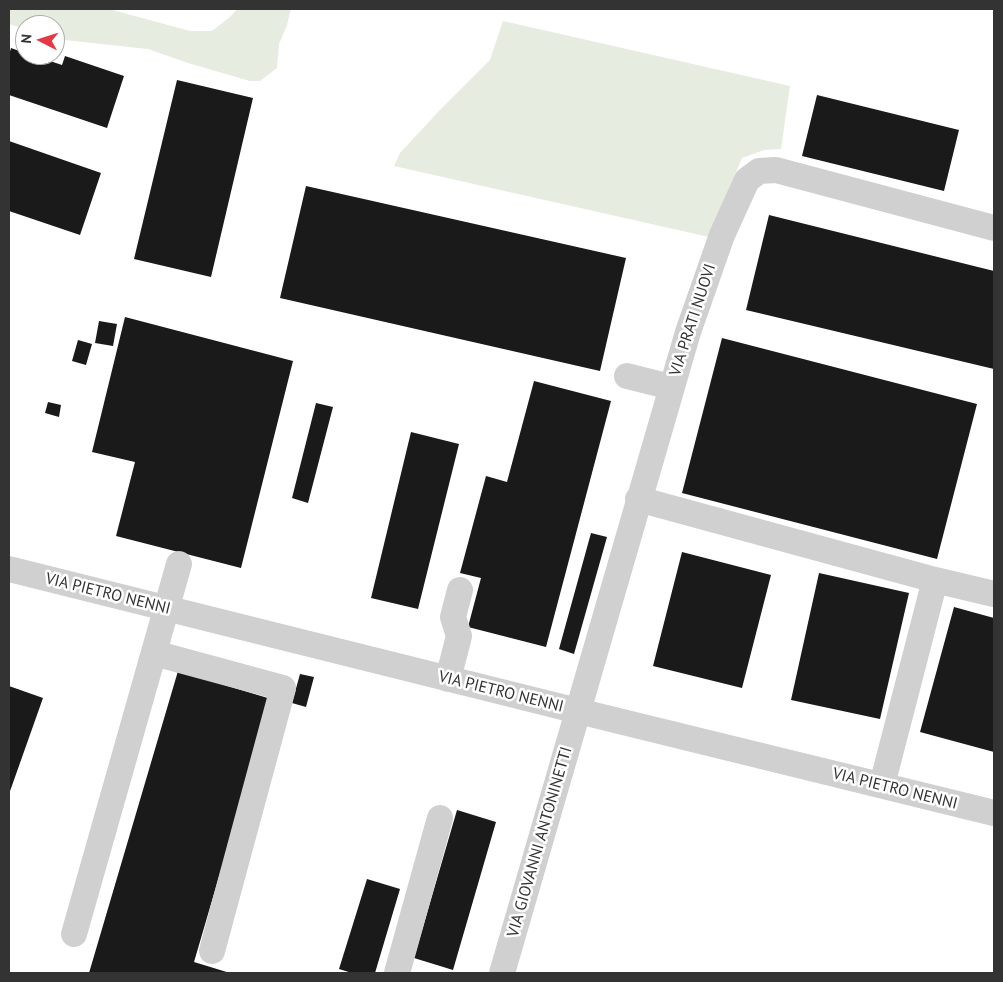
<!DOCTYPE html>
<html>
<head>
<meta charset="utf-8">
<style>
	body { margin:0 }
	#map { position:relative; width:1003px; height:982px; overflow:hidden; background:#fff; font-family:"PT Sans",sans-serif }
	canvas { display:block }
	.frame { position:absolute; inset:0; border:10px solid #333; pointer-events:none }
	.north { position:absolute; left:15px; top:15px; width:50px; height:50px; box-sizing:border-box; background:#fff; border:1px solid #adadad; border-radius:50%; rotate:275deg; font-size:14px; font-weight:700; line-height:20px; text-align:center; color:#333 }
	.north::after { content:''; display:block; margin:auto; width:18px; height:22px; background:#e63946; clip-path:polygon(50% 0,100% 100%,50% 72%,0 100%) }
</style>
</head>
<body>
<div id="map">
<canvas width="1003" height="982"></canvas>
<div class="frame"></div>
<div class="north">N</div>
</div>
<script>
const ctx = document.querySelector('canvas').getContext('2d');
ctx.lineJoin = 'round';
function paint(path, color) {
  ctx.fillStyle = color;
  ctx.fill(path, 'evenodd');
}
function shape(rows) {
  const path = new Path2D();
  for (const r of rows) {
    path.moveTo(r[0], r[1]);
    for (let i = 2; i < r.length; i += 2) path.lineTo(r[i], r[i + 1]);
  }
  return path;
}
function strokePath(path, color, width, dash) {
  ctx.strokeStyle = color;
  ctx.lineWidth = width;
  ctx.lineCap = dash ? 'butt' : 'round';
  ctx.setLineDash(dash || []);
  ctx.stroke(path);
}
function drawText(font, color, halo, rows, align = 'center') {
  ctx.font = font + ' "PT Sans",sans-serif';
  ctx.lineWidth = 5;
  ctx.setLineDash([]);
  ctx.textBaseline = 'middle';
  ctx.strokeStyle = halo;
  ctx.fillStyle = color;
  for (const [text, x, y, turn = 0] of rows) {
    ctx.save();
    ctx.translate(x, y);
    ctx.rotate((+turn || 0) * Math.PI / 180);
    ctx.textAlign = isNaN(turn) ? turn : align;
    if (halo) ctx.strokeText(text, 0, 0);
    ctx.fillText(text, 0, 0);
    ctx.restore();
  }
}
paint(shape([
	[9,9,109,9,190,31,212,31,230,17,237,9,291,9,287,25,279,44,277,68,260,81,250,81,188,63,148,49,55,39,55,25,25,25,25,29,9,24],
	[503,21,790,86,781,149,764,150,742,158,709,237,394,166,400,153,439,111,490,60]
]), '#e6ecdf');
paint(shape([
	[11,48,25,53,25,55,32,55,62,65,65,56,124,76,107,128,9,95,9,55],
	[177,80,253,98,211,277,134,259],
	[817,95,959,130,944,191,802,156],
	[9,141,101,173,80,235,9,211],
	[306,186,626,258,600,371,280,298],
	[769,215,994,271,994,369,746,310],
	[125,317,293,361,241,568,116,536,135,462,92,452],
	[99,321,117,324,113,346,95,343],
	[722,338,977,404,937,559,682,493],
	[78,340,92,344,86,365,72,361],
	[534,381,611,401,546,647,468,627,481,578,460,573,486,476,507,482],
	[48,402,61,405,59,417,45,413],
	[316,403,333,407,308,503,292,498],
	[411,432,459,444,418,609,371,598],
	[591,533,607,537,574,654,559,649],
	[682,552,771,575,742,688,653,666],
	[819,573,909,593,880,719,791,700],
	[954,607,994,618,994,752,920,732],
	[178,671,271,699,194,962,230,973,89,973],
	[300,674,314,677,306,707,292,703],
	[9,686,43,698,9,794],
	[457,810,496,822,453,970,414,958],
	[367,879,400,889,375,973,352,973,339,969]
]), '#1a1a1a');
strokePath(shape([
	[627,376,671,387],
	[638,499,935,580],
	[9,569,578,711,994,813],
	[154,653,283,688,212,951],
	[448,679,459,636,453,617,460,590],
	[882,785,935,580,994,594],
	[74,934,179,564],
	[397,973,440,818],
	[502,973,688,332,722,235,747,180,759,171,776,170,994,228]
]), '#d0d0d0', 26);
drawText('16px', '#333', '#fff', [
	["VIA PRATI NUOVI",693,320,-72],
	["VIA PIETRO NENNI",108,594,14],
	["VIA PIETRO NENNI",501,692,14],
	["VIA PIETRO NENNI",895,789,14],
	["VIA GIOVANNI ANTONINETTI",540,842,-74]
]);
</script>
</body>
</html>
